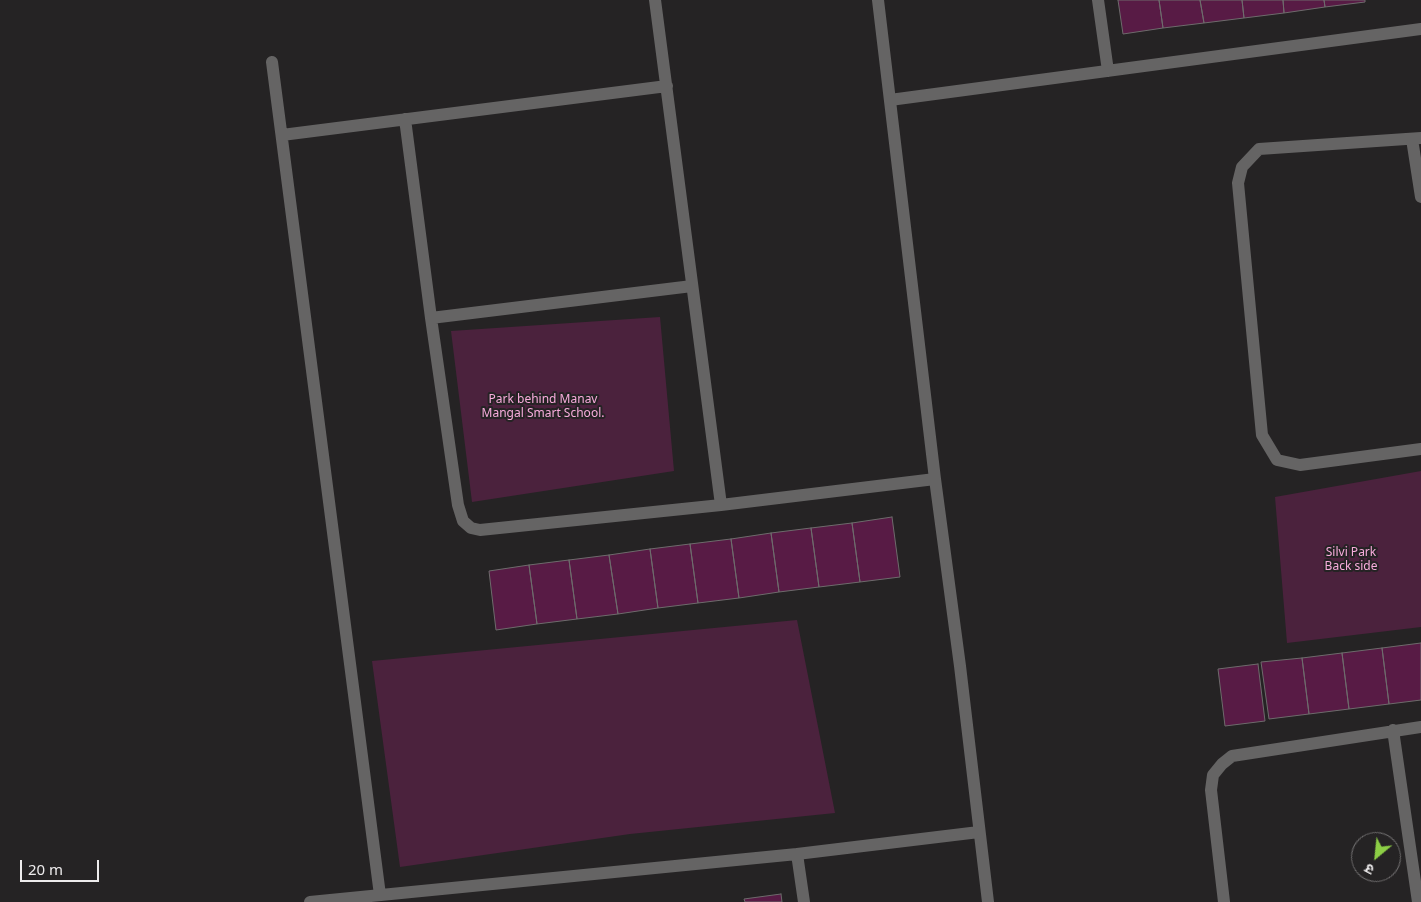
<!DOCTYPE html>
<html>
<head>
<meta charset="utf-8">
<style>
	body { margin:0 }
	#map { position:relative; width:1421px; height:902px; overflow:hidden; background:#252324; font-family:"Noto Sans","Noto Sans Devanagari",sans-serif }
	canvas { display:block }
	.north { position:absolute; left:1351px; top:832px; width:50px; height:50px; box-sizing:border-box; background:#252324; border:1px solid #757374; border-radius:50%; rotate:208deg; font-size:14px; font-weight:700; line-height:20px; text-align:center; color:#edebec }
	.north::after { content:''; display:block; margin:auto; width:18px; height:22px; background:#8cce45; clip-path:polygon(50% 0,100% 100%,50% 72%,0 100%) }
	.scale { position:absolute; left:20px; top:860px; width:79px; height:22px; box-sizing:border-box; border:2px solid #edebec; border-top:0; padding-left:6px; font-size:15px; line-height:18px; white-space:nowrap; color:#edebec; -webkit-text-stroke:4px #252324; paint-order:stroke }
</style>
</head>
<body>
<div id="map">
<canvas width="1421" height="902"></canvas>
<div class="north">उ</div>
<div class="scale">20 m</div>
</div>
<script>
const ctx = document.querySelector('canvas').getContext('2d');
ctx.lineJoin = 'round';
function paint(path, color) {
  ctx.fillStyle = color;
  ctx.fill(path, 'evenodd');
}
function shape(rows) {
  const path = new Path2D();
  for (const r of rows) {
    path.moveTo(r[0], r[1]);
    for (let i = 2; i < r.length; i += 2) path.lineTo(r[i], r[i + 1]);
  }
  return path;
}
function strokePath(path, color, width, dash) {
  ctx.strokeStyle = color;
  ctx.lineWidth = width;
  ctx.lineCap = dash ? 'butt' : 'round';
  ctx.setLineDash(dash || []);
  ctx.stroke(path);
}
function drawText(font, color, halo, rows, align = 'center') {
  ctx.font = font + ' "Noto Sans",sans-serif';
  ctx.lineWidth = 4;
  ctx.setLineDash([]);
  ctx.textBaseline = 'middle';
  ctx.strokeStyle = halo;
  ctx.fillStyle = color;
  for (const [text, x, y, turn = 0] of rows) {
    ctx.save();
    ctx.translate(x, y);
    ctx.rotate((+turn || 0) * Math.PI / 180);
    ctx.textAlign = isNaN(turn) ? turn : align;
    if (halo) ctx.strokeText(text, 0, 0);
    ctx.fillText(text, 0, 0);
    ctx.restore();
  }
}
paint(shape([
	[660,317,674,471,472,502,451,331],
	[1421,471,1421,627,1287,643,1275,497],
	[797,620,835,813,630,834,400,867,372,661]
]), '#4b223d');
const building = shape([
	[1118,0,1159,0,1163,28,1123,34,1118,0],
	[1159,0,1200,0,1204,23,1163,28,1159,0],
	[1200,0,1242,0,1244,18,1204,23,1200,0],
	[1242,0,1283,0,1284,13,1244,18,1242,0],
	[1283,0,1324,0,1325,7,1284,13,1283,0],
	[1324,0,1365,0,1365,2,1325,7,1324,0],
	[892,517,900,577,860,582,852,523,892,517],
	[852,523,860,582,819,587,811,528,852,523],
	[811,528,819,587,779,592,771,533,811,528],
	[771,533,779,592,739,598,731,539,771,533],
	[731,539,739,598,698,603,690,544,731,539],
	[690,544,698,603,658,608,650,549,690,544],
	[650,549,658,608,618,614,609,555,650,549],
	[609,555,618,614,577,619,569,560,609,555],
	[569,560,577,619,537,624,529,565,569,560],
	[529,565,537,624,496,630,489,571,529,565],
	[1421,643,1421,700,1389,704,1382,648,1421,643],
	[1382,648,1389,704,1349,709,1342,653,1382,648],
	[1342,653,1349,709,1309,714,1302,658,1342,653],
	[1302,658,1309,714,1269,719,1261,662,1302,658],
	[1258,664,1265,721,1225,726,1218,669,1258,664],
	[781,894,782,902,745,902,744,899,781,894]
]);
paint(building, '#581b45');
strokePath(building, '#6e6b6c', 1);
strokePath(shape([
	[655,0,721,505],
	[878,0,935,479,960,666,988,902],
	[1098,0,1108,71],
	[272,62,380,895],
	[890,100,1421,29],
	[405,119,431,318,458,505,463,521,471,528,480,530,721,505,935,479],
	[282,135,667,86],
	[1421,138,1259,149,1242,167,1238,183,1262,435,1277,460,1300,465,1421,449],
	[1412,139,1421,197],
	[431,318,692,286],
	[1393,730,1418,902],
	[797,854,804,902],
	[310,902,797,854,979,832],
	[1224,902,1211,790,1213,775,1222,764,1232,756,1421,727]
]), '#656464', 12);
drawText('12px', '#f8acdc', '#252324', [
	["Park behind Manav",543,400],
	["Mangal Smart School.",543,414],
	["Silvi Park",1351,553],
	["Back side",1351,567]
]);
</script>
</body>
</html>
